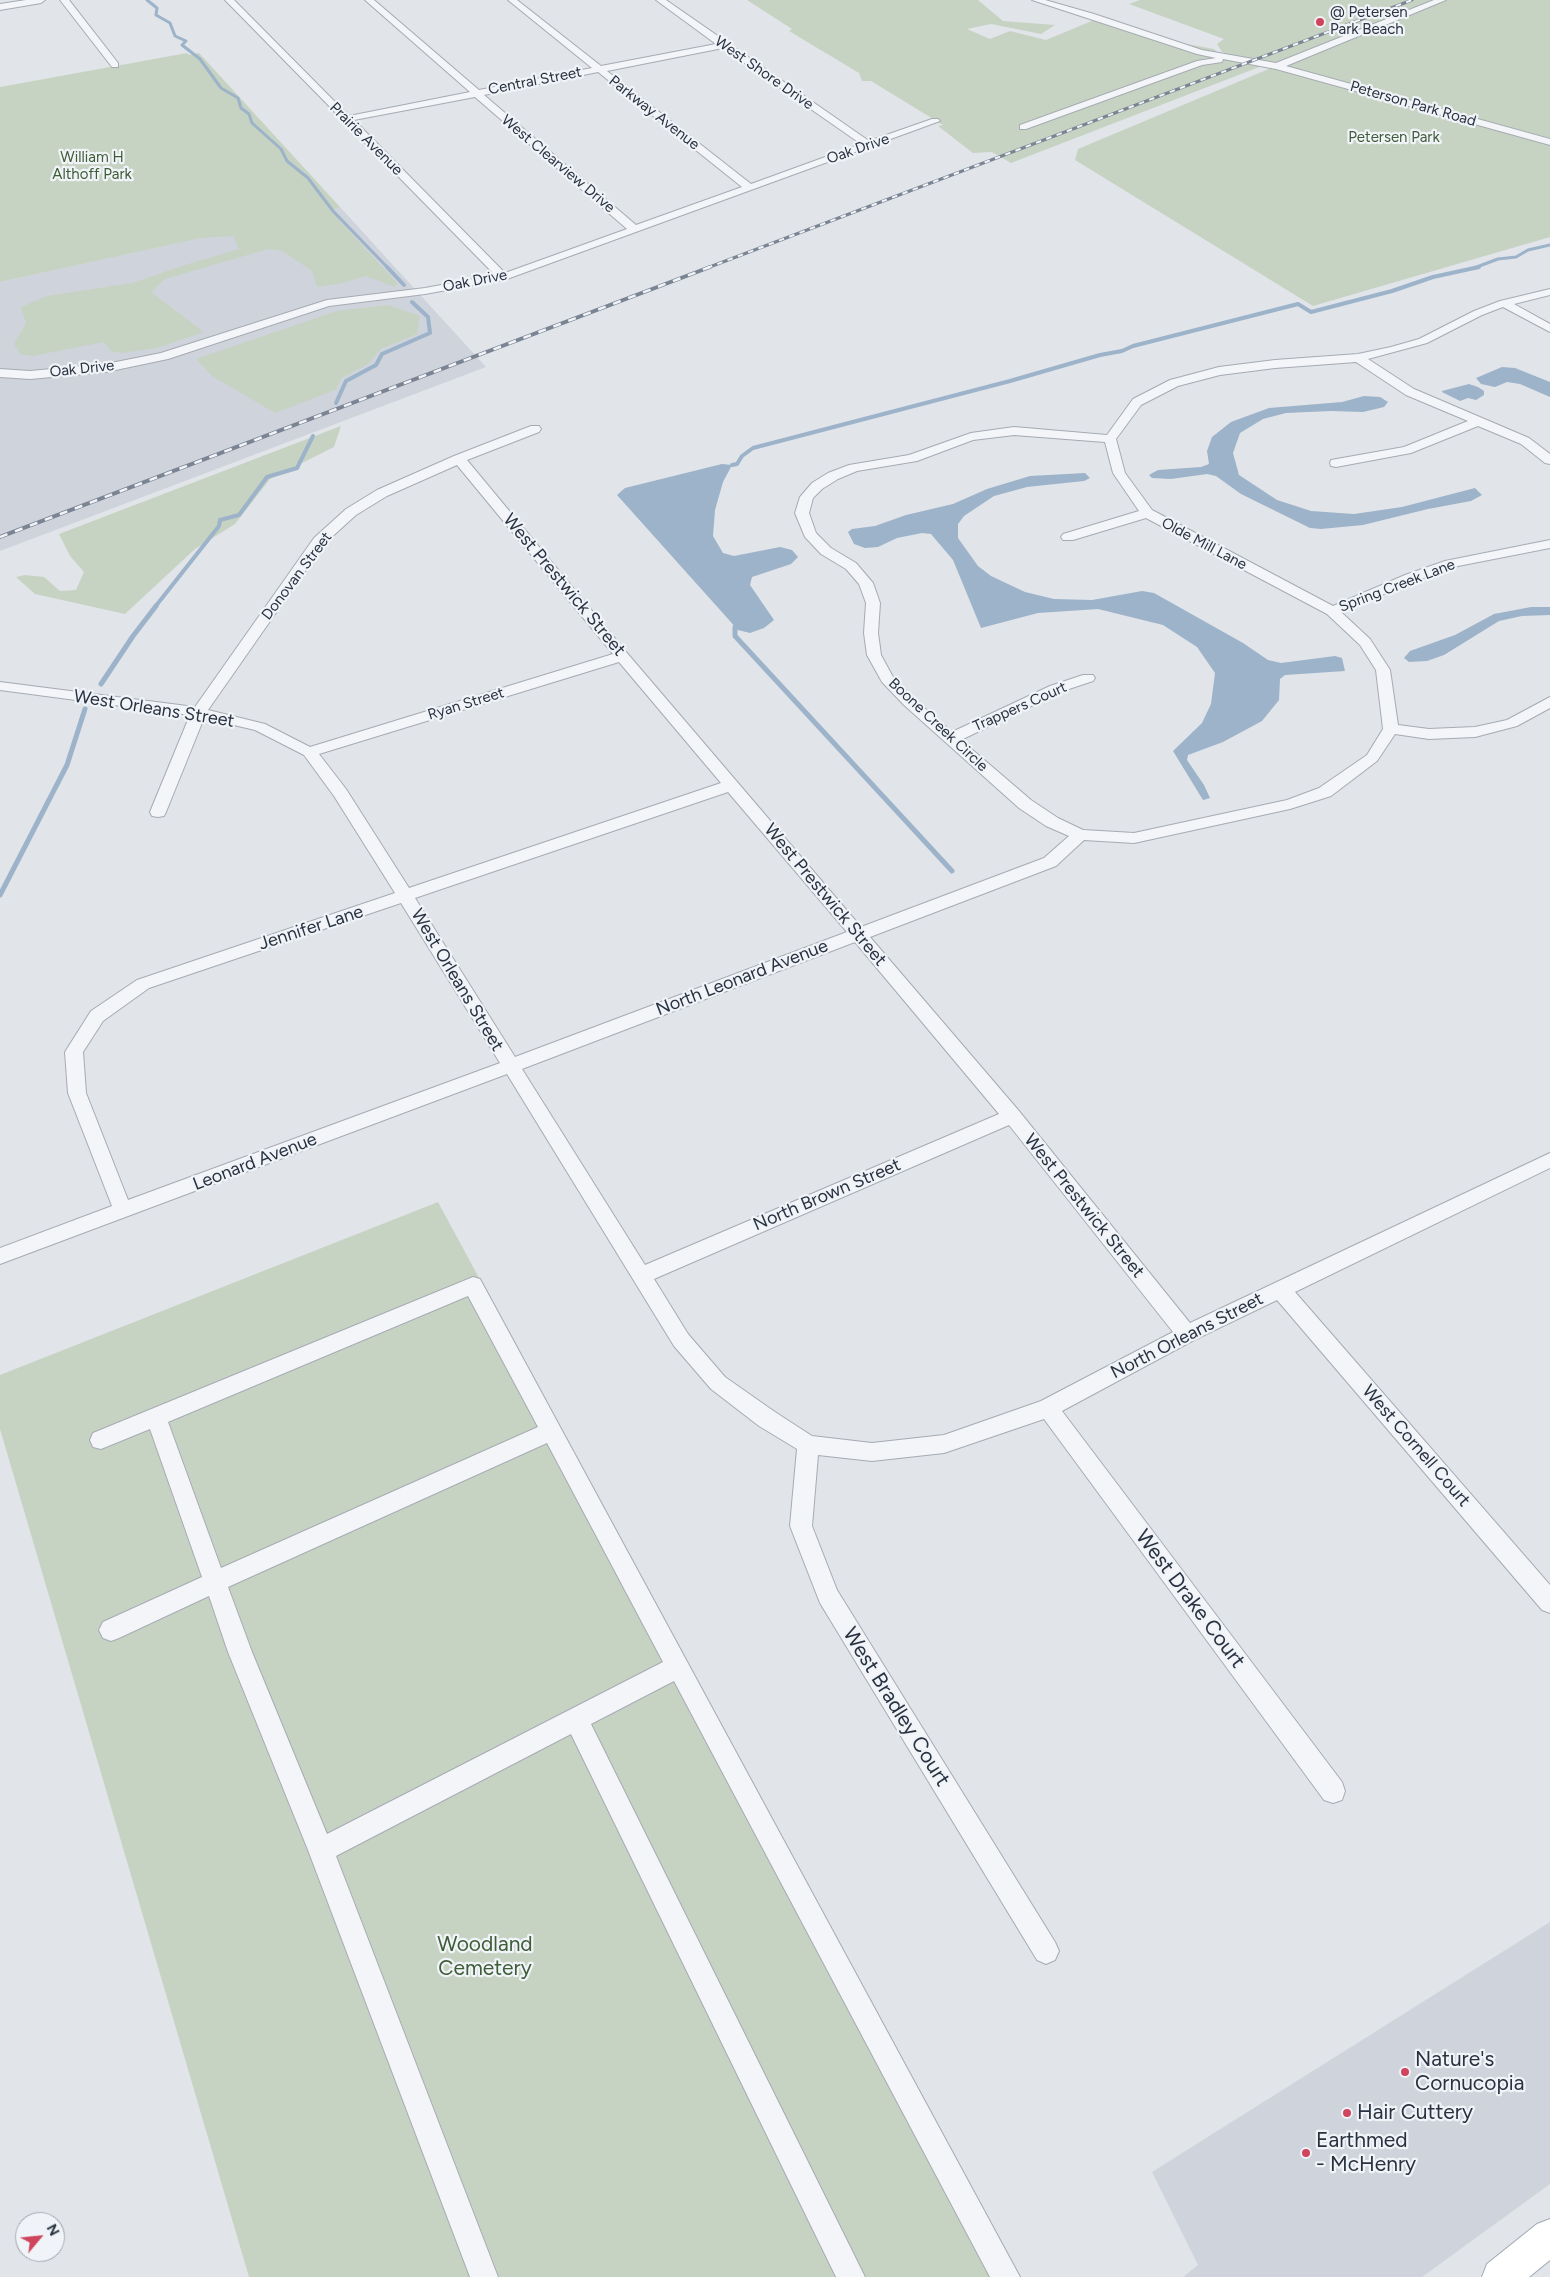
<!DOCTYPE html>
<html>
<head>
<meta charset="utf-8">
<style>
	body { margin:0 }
	#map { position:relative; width:1550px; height:2277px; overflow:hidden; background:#e1e4e9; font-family:Figtree,sans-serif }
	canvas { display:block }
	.north { position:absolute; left:15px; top:2212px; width:50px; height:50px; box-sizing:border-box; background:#f0f3f7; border:1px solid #a0a6ae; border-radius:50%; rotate:62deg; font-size:14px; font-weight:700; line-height:20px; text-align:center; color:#293241 }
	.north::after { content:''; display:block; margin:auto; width:18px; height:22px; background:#cf455d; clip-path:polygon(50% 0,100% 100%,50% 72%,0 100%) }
</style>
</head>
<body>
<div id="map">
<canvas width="1550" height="2277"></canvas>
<div class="north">N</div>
</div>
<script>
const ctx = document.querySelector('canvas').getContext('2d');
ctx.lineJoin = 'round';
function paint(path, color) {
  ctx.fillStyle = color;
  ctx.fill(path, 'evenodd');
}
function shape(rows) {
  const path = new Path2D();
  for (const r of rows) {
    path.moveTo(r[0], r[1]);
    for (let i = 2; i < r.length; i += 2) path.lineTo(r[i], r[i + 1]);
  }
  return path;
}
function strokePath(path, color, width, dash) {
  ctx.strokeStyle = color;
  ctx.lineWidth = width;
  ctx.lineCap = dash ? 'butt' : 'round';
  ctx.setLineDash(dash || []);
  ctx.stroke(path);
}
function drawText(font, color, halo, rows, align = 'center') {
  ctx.font = font + ' Figtree,sans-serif';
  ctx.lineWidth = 4.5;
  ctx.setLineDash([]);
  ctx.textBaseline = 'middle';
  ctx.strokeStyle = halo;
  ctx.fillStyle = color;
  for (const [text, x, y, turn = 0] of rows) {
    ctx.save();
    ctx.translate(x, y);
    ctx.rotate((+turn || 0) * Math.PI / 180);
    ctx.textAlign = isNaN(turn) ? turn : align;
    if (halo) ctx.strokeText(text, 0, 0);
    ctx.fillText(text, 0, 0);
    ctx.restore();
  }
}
paint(shape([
	[340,207,486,367,0,551,0,282],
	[1550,1922,1550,2184,1422,2277,1183,2277,1198,2265,1152,2172]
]), '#cfd3db');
paint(shape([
	[747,0,978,0,1003,21,1055,25,1041,34,991,24,967,29,990,39,1010,31,1046,40,1099,18,1176,44,1181,43,1214,49,1219,54,1232,55,1222,52,1217,44,1224,39,1129,4,1140,0,1550,0,1550,237,1313,306,1075,160,1078,149,1276,66,1267,64,1011,163,992,152,973,153,938,126,943,125,871,81,862,81,859,73,789,31,792,29],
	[187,53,189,55,199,53,340,207,330,210,398,284,394,287,366,276,343,283,317,287,312,271,282,251,268,249,165,279,151,292,204,332,157,348,122,353,111,351,104,342,33,356,20,354,14,344,26,323,21,307,47,296,132,283,185,265,239,249,233,236,201,238,0,282,0,87],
	[388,305,420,316,417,334,381,349,368,364,342,378,335,390,275,413,212,376,196,359,337,311],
	[341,426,334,447,270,479,235,524,195,549,125,614,35,594,16,577,25,575,44,577,60,591,76,590,84,572,70,556,59,534],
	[438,1202,1000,2241,1019,2277,249,2277,0,1429,0,1375]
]), '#c7d3c2');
paint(shape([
	[1502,367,1515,368,1550,382,1550,397,1520,384,1507,382,1495,387,1481,384,1476,378],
	[1469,384,1478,387,1484,391,1484,395,1476,400,1468,398,1460,401,1442,392,1442,391],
	[1364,396,1380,397,1388,402,1384,407,1363,412,1331,411,1286,413,1263,419,1240,433,1233,453,1239,475,1277,500,1311,511,1354,514,1402,507,1475,488,1482,495,1471,501,1428,509,1363,525,1321,529,1310,528,1241,494,1216,476,1207,474,1171,479,1152,478,1149,475,1158,470,1201,467,1209,464,1207,451,1212,437,1231,422,1269,408,1342,402],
	[722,464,732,465,723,482,715,510,713,536,723,553,734,556,780,547,792,550,798,557,791,564,752,577,750,585,774,620,764,628,750,633,738,630,617,495,625,488],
	[1085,473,1090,478,1084,481,1027,487,994,496,964,516,958,524,958,538,978,566,991,576,1025,592,1054,599,1092,600,1142,591,1154,593,1243,643,1268,660,1281,663,1335,656,1342,658,1345,671,1285,675,1280,679,1279,700,1262,721,1223,742,1188,755,1187,760,1204,785,1210,798,1203,800,1173,751,1202,723,1211,704,1215,673,1197,647,1163,625,1098,609,1038,613,981,628,953,560,931,534,922,533,897,538,878,547,865,548,854,544,848,532,852,529,875,526,906,515,953,504,987,489,1030,476],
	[1531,607,1550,607,1550,615,1522,616,1499,621,1444,655,1427,661,1409,662,1404,658,1410,651,1455,635,1494,614]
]), '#9cb3ca');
strokePath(shape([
	[147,0,157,8,156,15,170,23,175,36,186,41,182,45,200,59,221,88,238,98,241,108,249,114,252,123,281,149,287,161,308,178,333,211,388,268],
	[1474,268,1498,259,1516,257,1528,250,1550,245]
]), '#9cb3ca', 3);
strokePath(shape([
	[387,267,404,285],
	[336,403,346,381,376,365,382,354,430,333,428,317,412,302],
	[732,465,737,464,742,456,753,448,1010,381,1100,355,1122,351,1133,346,1298,304,1311,312,1392,291,1433,277,1479,267],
	[155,607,219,526,220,520,239,515,267,477,297,468,313,436]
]), '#9cb3ca', 4);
strokePath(shape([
	[735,627,735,636,952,871],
	[101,684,133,636,156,606],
	[0,895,67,765,85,709]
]), '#9cb3ca', 5);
const minor = shape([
	[26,0,45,0,41,3,0,10,0,4,26,0],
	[60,0,69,0,118,63,118,67,112,67,60,0],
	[225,0,234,0,349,116,470,92,365,0,374,0,479,90,592,68,508,0,517,0,601,66,716,44,656,0,666,0,869,141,932,119,938,119,940,121,507,279,425,294,329,306,168,359,106,372,30,379,0,377,0,369,30,371,106,364,161,353,327,300,425,288,495,275,225,0],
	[723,48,861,144,751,184,607,71,723,48],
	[598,72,742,187,636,225,484,95,598,72],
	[475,97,627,229,505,273,354,120,475,97],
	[1032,0,1045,0,1094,14,1202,50,1276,63,1434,0,1446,0,1286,66,1550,139,1550,145,1276,69,1223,59,1222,62,1202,65,1026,129,1020,129,1020,125,1197,61,1216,58,1197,54,1032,0],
	[1550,289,1550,295,1514,304,1550,324,1550,332,1503,307,1482,315,1427,343,1368,359,1414,389,1529,438,1550,454,1550,464,1545,463,1521,444,1478,426,1411,453,1336,467,1331,466,1330,463,1331,460,1404,447,1468,421,1406,395,1356,362,1275,368,1220,375,1178,386,1141,405,1116,439,1125,473,1152,510,1333,606,1405,575,1445,561,1550,540,1550,548,1453,567,1415,581,1341,612,1370,639,1390,670,1398,725,1429,729,1475,727,1507,720,1550,697,1550,708,1517,726,1475,737,1429,739,1395,734,1377,761,1331,796,1290,809,1134,843,1084,840,1056,866,870,937,1019,1111,1190,1323,1550,1153,1550,1168,1295,1292,1550,1585,1550,1613,1542,1610,1277,1300,1194,1340,1062,1411,1342,1782,1345,1791,1342,1800,1333,1803,1324,1800,1044,1419,944,1453,872,1461,818,1455,812,1526,837,1590,1055,1942,1059,1951,1055,1960,1046,1964,1037,1960,820,1603,790,1526,797,1449,759,1426,711,1389,674,1346,507,1074,0,1264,0,1248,112,1206,68,1093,65,1052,91,1011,137,980,395,893,334,796,304,755,255,730,204,718,166,812,164,816,158,817,152,816,150,812,190,715,0,690,0,682,195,707,314,538,346,509,377,490,454,456,531,426,539,426,541,429,539,432,467,460,627,653,861,927,1044,858,1069,836,1046,826,1019,808,904,705,882,682,867,655,864,633,866,603,859,584,846,569,821,554,805,537,795,513,800,497,812,483,828,473,849,465,909,455,971,433,1014,427,1107,435,1133,399,1170,380,1219,367,1275,360,1358,354,1391,347,1419,339,1474,311,1500,301,1550,289],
	[1014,435,1105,442,1113,473,1139,511,1063,534,1061,537,1063,540,1073,540,1146,518,1327,614,1360,645,1376,670,1383,729,1367,755,1319,788,1287,800,1134,833,1083,830,1058,818,1031,800,961,740,1060,692,1093,681,1095,678,1093,675,1083,675,1050,686,952,732,914,699,893,677,881,655,878,633,880,603,873,583,856,563,831,548,816,533,809,513,813,498,822,489,838,479,857,471,917,461,973,440,1014,435],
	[457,465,613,654,310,747,265,724,208,710,324,544,356,515,387,496,457,465],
	[619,662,721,783,409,888,346,789,319,754,619,662],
	[728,792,847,932,515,1057,415,898,728,792],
	[401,903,500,1063,128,1200,86,1093,83,1052,103,1021,149,988,401,903],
	[855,942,999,1114,645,1265,522,1069,855,942],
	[1009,1125,1173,1332,1041,1401,944,1435,872,1443,812,1436,775,1412,725,1377,688,1334,654,1279,1009,1125],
	[473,1277,480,1279,1020,2277,990,2277,674,1681,591,1724,865,2277,836,2277,571,1734,336,1856,498,2277,470,2277,308,1850,228,1652,209,1596,119,1638,111,1641,103,1638,99,1630,103,1622,202,1577,150,1429,101,1449,93,1447,90,1440,93,1433,473,1277],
	[468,1296,538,1427,221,1568,168,1422,468,1296],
	[547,1443,663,1662,327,1834,252,1652,228,1587,547,1443]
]);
const major = shape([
	[1550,2219,1550,2260,1529,2277,1482,2277,1487,2264,1537,2224,1550,2219]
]);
strokePath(minor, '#a6abb3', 2);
strokePath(major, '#a0a9b5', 2);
paint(minor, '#f3f5f8');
paint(major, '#fff');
const railFar1 = shape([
	[707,268,1412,0]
]);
const rail = shape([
	[0,537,710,267]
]);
strokePath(railFar1, '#7a8493', 3);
strokePath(rail, '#7a8493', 4);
strokePath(railFar1, '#f0f3f7', 2, [5.5]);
strokePath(rail, '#f0f3f7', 2.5, [8]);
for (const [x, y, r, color] of [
	[1320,22,5,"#cf455d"],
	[1405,2072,5,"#cf455d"],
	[1347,2113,5,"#cf455d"],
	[1306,2153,5,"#cf455d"]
]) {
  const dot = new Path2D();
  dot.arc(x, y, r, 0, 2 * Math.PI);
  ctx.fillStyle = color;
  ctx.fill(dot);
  strokePath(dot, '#f0f3f7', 2);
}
drawText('15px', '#293241', '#f0f3f7', [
	["@ Petersen",1330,13],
	["Park Beach",1330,30]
], 'left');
drawText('15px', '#293241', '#f0f3f7', [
	["West Shore Drive",764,73,35],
	["Central Street",535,81,-11],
	["Peterson Park Road",1413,104,16],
	["Parkway Avenue",654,113,38],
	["Prairie Avenue",366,139,45],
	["Oak Drive",858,149,-19],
	["West Clearview Drive",558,164,40],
	["Oak Drive",475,281,-11],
	["Oak Drive",82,369,-6],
	["Olde Mill Lane",1204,544,28],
	["Donovan Street",297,576,-53],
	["Spring Creek Lane",1397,586,-21],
	["Ryan Street",466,704,-17],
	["Trappers Court",1020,707,-24],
	["Boone Creek Circle",938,725,43]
]);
drawText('15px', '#3e5d36', '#f0f3f7', [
	["Petersen Park",1394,138],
	["William H",92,158],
	["Althoff Park",92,175]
]);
drawText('18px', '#293241', '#f0f3f7', [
	["West Prestwick Street",564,585,50],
	["West Orleans Street",154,709,9],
	["West Prestwick Street",825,895,50],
	["Jennifer Lane",311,928,-18],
	["North Leonard Avenue",742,978,-21],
	["West Orleans Street",457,980,59],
	["Leonard Avenue",255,1162,-21],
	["North Brown Street",827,1195,-23],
	["West Prestwick Street",1084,1206,51],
	["North Orleans Street",1187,1336,-27],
	["West Cornell Court",1416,1446,49]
]);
drawText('21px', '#293241', '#f0f3f7', [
	["West Drake Court",1190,1599,53],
	["West Bradley Court",896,1707,58]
]);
drawText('21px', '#3e5d36', '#f0f3f7', [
	["Woodland",485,1945],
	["Cemetery",485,1969]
]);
drawText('21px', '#293241', '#f0f3f7', [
	["Nature's",1415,2060],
	["Cornucopia",1415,2084],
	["Hair Cuttery",1357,2113],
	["Earthmed",1316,2141],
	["- McHenry",1316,2165]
], 'left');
</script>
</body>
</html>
